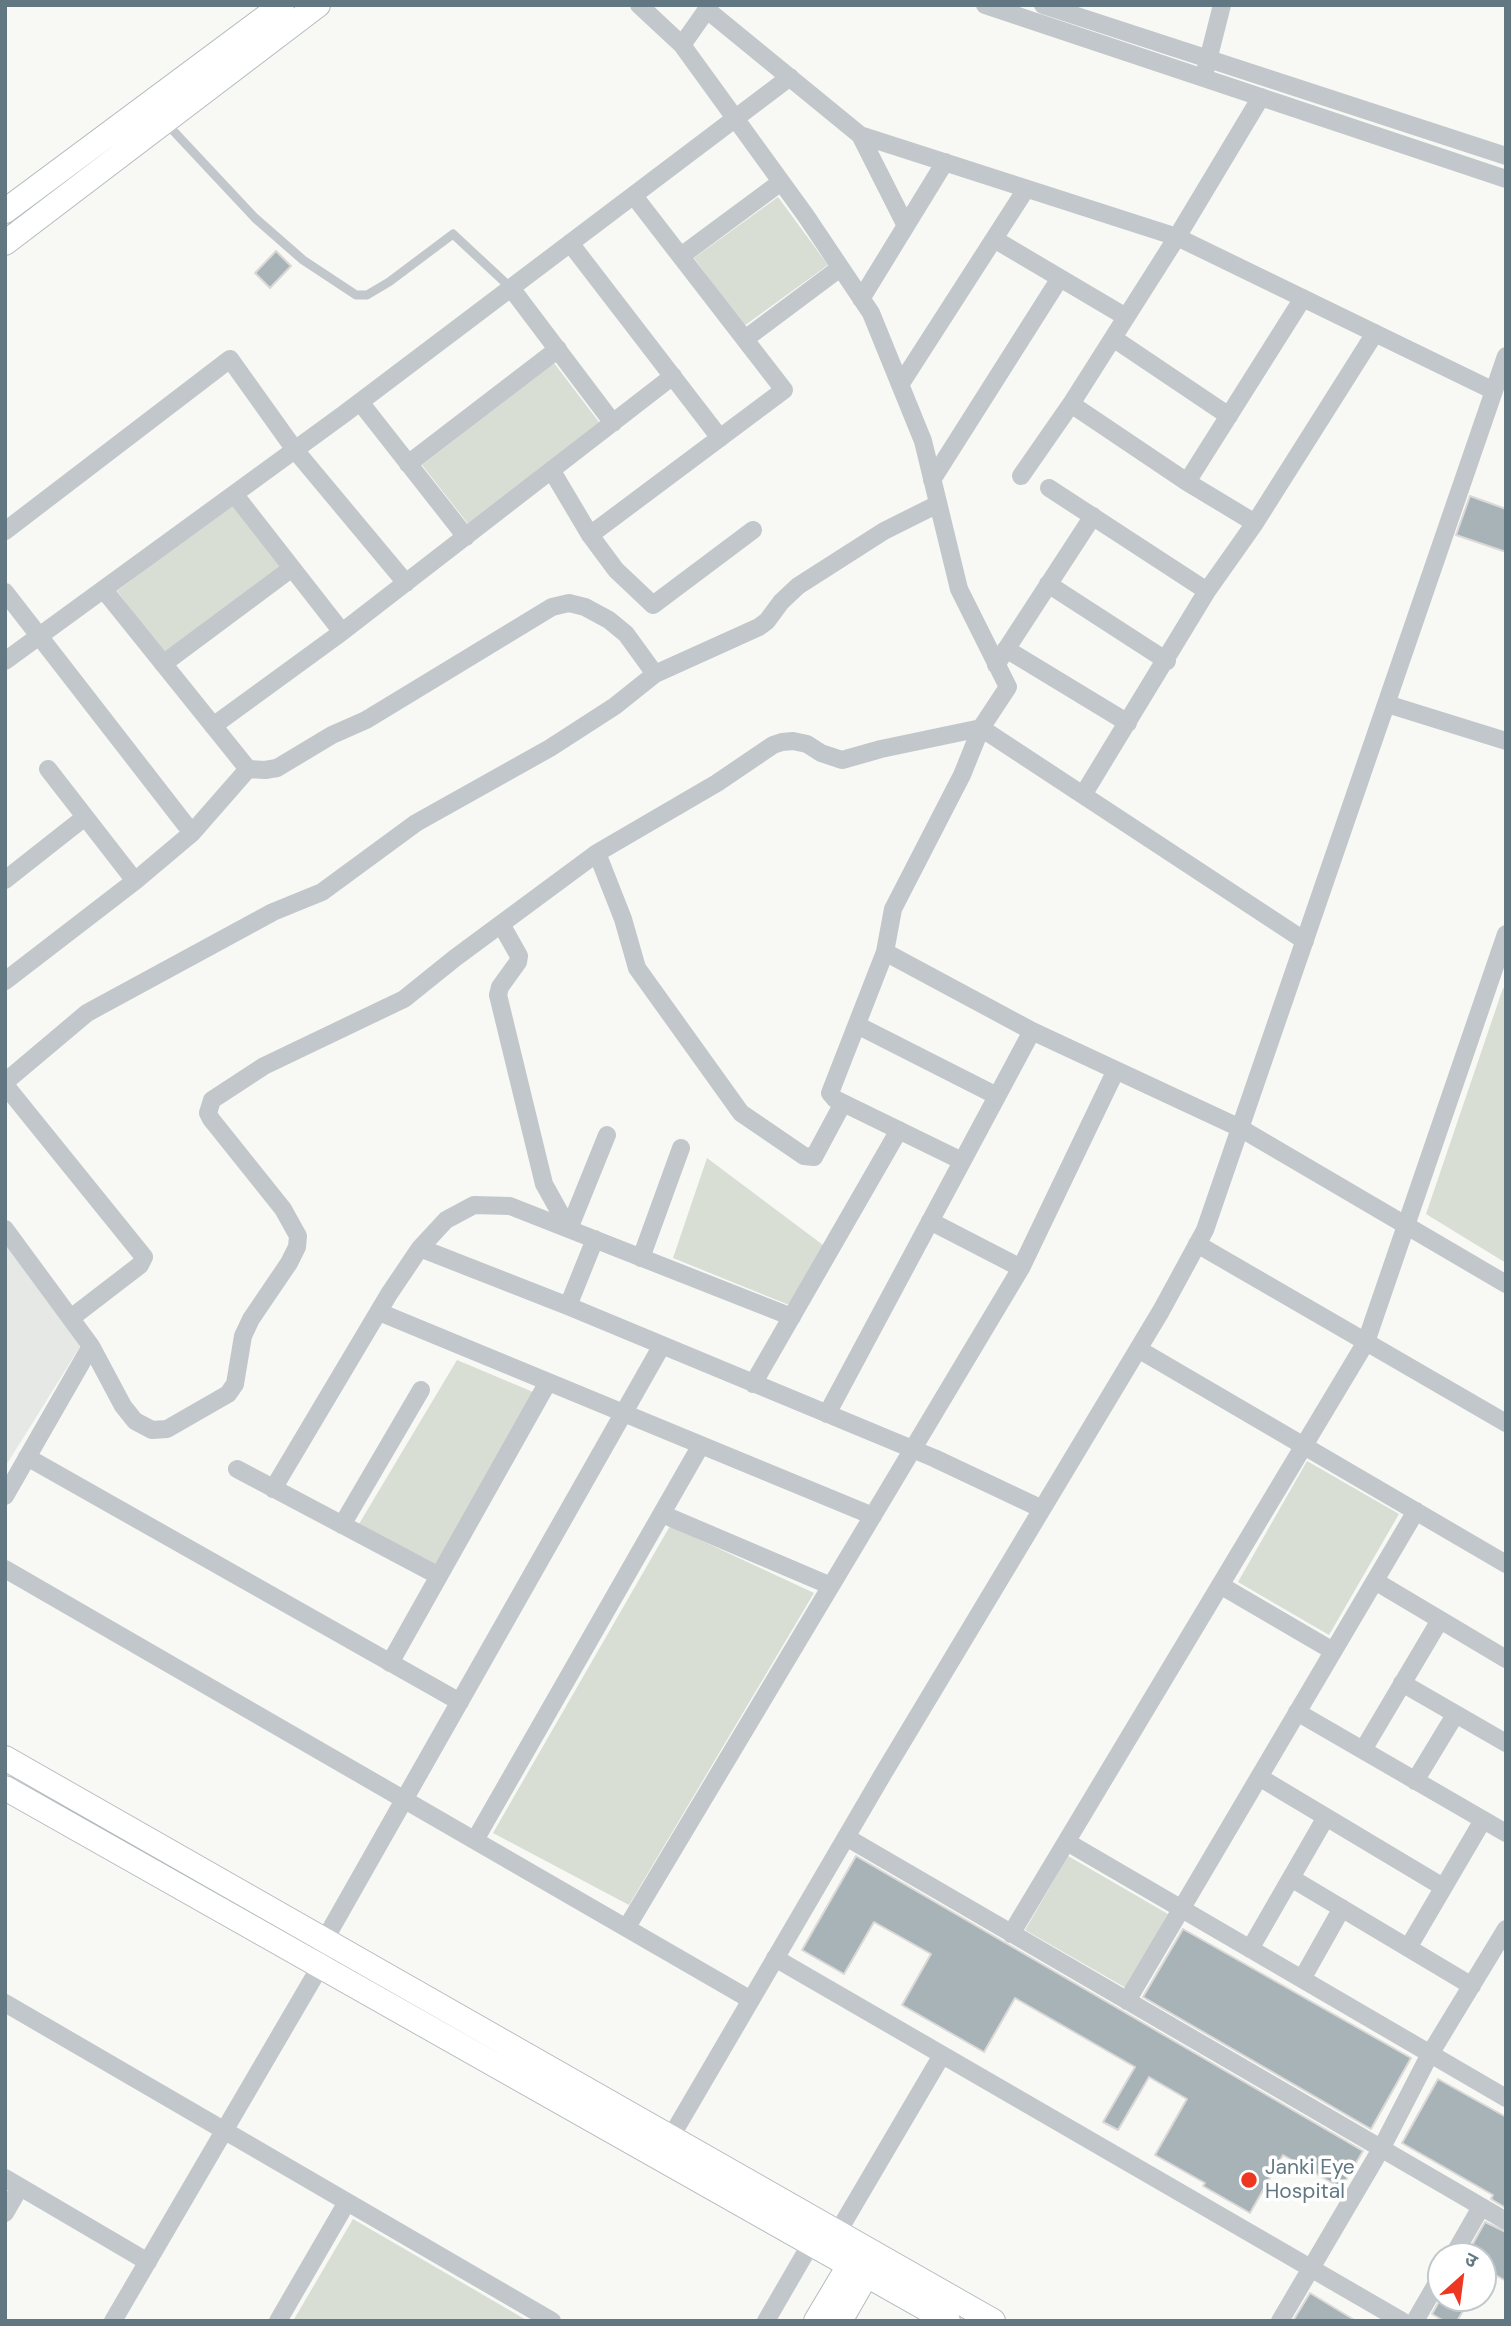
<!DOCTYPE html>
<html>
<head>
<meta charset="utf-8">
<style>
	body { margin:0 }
	#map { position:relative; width:1511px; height:2326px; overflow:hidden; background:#f8f8f5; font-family:"DM Sans","Noto Sans Devanagari",sans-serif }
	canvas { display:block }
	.frame { position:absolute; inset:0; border:7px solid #617882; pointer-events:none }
	.north { position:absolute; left:1427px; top:2242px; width:70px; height:70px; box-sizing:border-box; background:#fff; border:2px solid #c0c9cd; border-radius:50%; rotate:28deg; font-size:19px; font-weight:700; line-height:28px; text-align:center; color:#617882 }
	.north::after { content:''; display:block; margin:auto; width:24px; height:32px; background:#ed3720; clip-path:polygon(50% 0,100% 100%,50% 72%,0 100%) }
</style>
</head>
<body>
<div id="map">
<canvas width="1511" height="2326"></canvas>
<div class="frame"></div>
<div class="north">उ</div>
</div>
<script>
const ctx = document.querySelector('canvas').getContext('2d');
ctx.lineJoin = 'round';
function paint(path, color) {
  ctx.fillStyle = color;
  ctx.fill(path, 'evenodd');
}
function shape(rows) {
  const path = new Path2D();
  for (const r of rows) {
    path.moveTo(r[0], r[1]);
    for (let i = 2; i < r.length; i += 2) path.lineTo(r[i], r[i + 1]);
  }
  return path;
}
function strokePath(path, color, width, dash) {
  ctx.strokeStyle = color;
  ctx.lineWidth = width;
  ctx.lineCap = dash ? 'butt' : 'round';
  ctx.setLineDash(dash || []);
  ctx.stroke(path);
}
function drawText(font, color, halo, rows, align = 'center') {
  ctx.font = font + ' "DM Sans",sans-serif';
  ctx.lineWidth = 7;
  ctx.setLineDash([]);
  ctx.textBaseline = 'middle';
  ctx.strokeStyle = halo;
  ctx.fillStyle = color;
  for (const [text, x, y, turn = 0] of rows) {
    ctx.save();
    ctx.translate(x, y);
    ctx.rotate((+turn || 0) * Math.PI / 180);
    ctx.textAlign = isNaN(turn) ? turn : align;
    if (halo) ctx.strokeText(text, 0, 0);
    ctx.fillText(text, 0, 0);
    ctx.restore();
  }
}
paint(shape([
	[5,1242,81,1345,5,1467]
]), '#e6e8e6');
paint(shape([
	[778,197,828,265,744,326,694,258],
	[554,363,599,422,468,524,422,465],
	[234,503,281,565,164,653,117,591],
	[1503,988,1506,989,1506,1263,1426,1214],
	[707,1158,823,1245,789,1305,673,1258],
	[457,1360,533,1392,434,1568,356,1529],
	[1307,1461,1399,1514,1329,1635,1238,1582],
	[670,1526,814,1593,629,1905,493,1833],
	[1068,1856,1168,1914,1126,1988,1025,1930],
	[353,2219,528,2321,293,2321]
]), '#d8ded4');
const building = shape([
	[276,251,291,266,270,288,255,273,276,251],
	[1470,496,1506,509,1506,552,1456,535,1470,496],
	[856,1856,1363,2151,1341,2188,1283,2155,1250,2213,1203,2186,1205,2183,1155,2155,1187,2099,1149,2077,1118,2130,1103,2122,1135,2067,1015,1998,984,2052,902,2005,931,1954,874,1922,844,1974,802,1950,856,1856],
	[1183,1929,1411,2058,1371,2129,1143,1997,1183,1929],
	[1438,2079,1506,2117,1506,2208,1491,2199,1493,2195,1402,2143,1438,2079],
	[1485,2222,1506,2232,1506,2281,1483,2268,1483,2256,1466,2256,1485,2222],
	[1310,2293,1356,2321,1293,2321,1310,2293],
	[1441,2298,1471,2298,1457,2321,1444,2321,1432,2314,1441,2298]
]);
paint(building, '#a7b3b7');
strokePath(building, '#dad9d7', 2);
const secondary = shape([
	[5,211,282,5],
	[5,243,318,5],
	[5,1758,993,2321],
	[5,1788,948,2321],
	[816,2321,850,2264,862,2254],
	[840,2321,867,2274,867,2260]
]);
strokePath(secondary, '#b3bbbf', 26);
strokePath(shape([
	[166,123,255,218,303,260,356,295,367,295,389,282,453,234,511,288]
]), '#c1c7ca', 9);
strokePath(shape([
	[639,5,682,45],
	[710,5,682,45,806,216,871,313,923,441,959,589,1008,687,981,728,1305,941],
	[985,5,1506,179],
	[1043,5,1506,156],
	[706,9,860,135,1177,237,1494,391],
	[1206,68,1222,5],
	[860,135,906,226],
	[994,239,1126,317],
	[570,243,720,438],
	[681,256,781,182],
	[511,288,613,423],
	[861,299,945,162],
	[1113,338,1229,416],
	[745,339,840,268],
	[900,385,1026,189],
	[360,402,466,537],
	[1071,404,1187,482,1255,523],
	[408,464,558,349],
	[552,471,590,535,616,570,653,605,753,530],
	[1021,476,1071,404,1177,237,1261,97],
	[932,480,1060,278],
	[1187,482,1303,298],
	[1049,488,1207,591],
	[235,495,342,632],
	[5,531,230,359,295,450,406,583],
	[590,535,784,390,634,196],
	[1048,584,1167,661],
	[104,590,248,769,265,770,277,768,332,735,366,720,552,607,569,603,585,607,609,620,626,634,655,674],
	[5,592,192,833],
	[1006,649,1128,723],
	[5,661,344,414,790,77],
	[163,664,292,568],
	[996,665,1093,516],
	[1387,704,1506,741],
	[213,726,342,632,673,376],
	[48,769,135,881],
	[1083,795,1207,591,1255,523,1375,333],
	[597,853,623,919,637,968,741,1113,804,1156,814,1157,843,1103],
	[5,880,85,817],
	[501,924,519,956,518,962,500,987,498,995,544,1184,569,1229],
	[885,952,1032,1031,1240,1128,1506,1284],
	[5,981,135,881,192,833,248,769],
	[857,1025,997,1096],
	[5,1082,87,1013,273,912,322,892,416,823,550,748,615,706,655,674,759,627,767,621,781,602,798,586,884,531,938,504],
	[5,1085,144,1257,140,1265,71,1318],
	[930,1221,1021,1268],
	[5,1229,91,1346,5,1496],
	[569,1229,607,1135],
	[1197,1244,1506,1423],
	[420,1248,568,1306,934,1458,1042,1509],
	[641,1258,681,1148],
	[568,1306,595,1239],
	[379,1312,873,1516],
	[91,1346,123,1406,135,1421,152,1430,167,1429,228,1394,235,1384,243,1336,251,1319,289,1263,297,1247,298,1236,283,1209,211,1119,208,1113,212,1100,264,1066,404,999,455,958,597,853,717,783,773,745,782,742,793,741,807,744,821,753,842,760,881,749,981,728,962,775,893,909,885,952,830,1093,835,1099,962,1161],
	[1138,1349,1506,1564],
	[753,1384,899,1130],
	[827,1414,1032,1031],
	[27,1457,460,1702],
	[237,1469,439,1576],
	[273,1489,389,1294,420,1248,446,1220,474,1205,510,1206,792,1317],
	[662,1514,831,1586],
	[342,1525,421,1390],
	[5,1569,751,2000],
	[1375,1581,1506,1659],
	[1220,1585,1333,1651],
	[390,1663,548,1382],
	[1402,1683,1506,1743],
	[1297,1712,1506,1833],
	[1363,1750,1440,1620],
	[1259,1777,1443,1887],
	[1415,1781,1455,1715],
	[846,1837,1506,2221],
	[475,1840,701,1445],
	[1067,1842,1506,2098],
	[1291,1878,1472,1986],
	[627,1927,1021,1268,1116,1070],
	[1011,1934,1366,1342,1506,934],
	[1408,1948,1483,1820],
	[1250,1949,1326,1817],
	[775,1958,1402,2321],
	[1302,1979,1342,1908],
	[1127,2001,1416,1511],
	[5,2003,552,2321],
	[665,2147,883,1774,1161,1311,1205,1230,1506,356],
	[5,2178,148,2262],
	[5,2213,20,2187],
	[832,2242,942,2055],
	[1453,2256,1481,2207],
	[113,2321,321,1965,324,1941,661,1347],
	[278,2321,347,2202],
	[766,2321,817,2233],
	[1280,2321,1381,2149,1430,2054,1506,1929],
	[1415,2321,1441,2276]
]), '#c1c7ca', 18);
strokePath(secondary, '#fff', 24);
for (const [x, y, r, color] of [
	[1249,2180,9,"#ed3720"]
]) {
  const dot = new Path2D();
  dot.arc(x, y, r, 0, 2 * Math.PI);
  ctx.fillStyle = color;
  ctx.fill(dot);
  strokePath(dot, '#fff', 2.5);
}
drawText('21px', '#617882', '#fff', [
	["Janki Eye",1265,2168],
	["Hospital",1265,2192]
], 'left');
</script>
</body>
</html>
